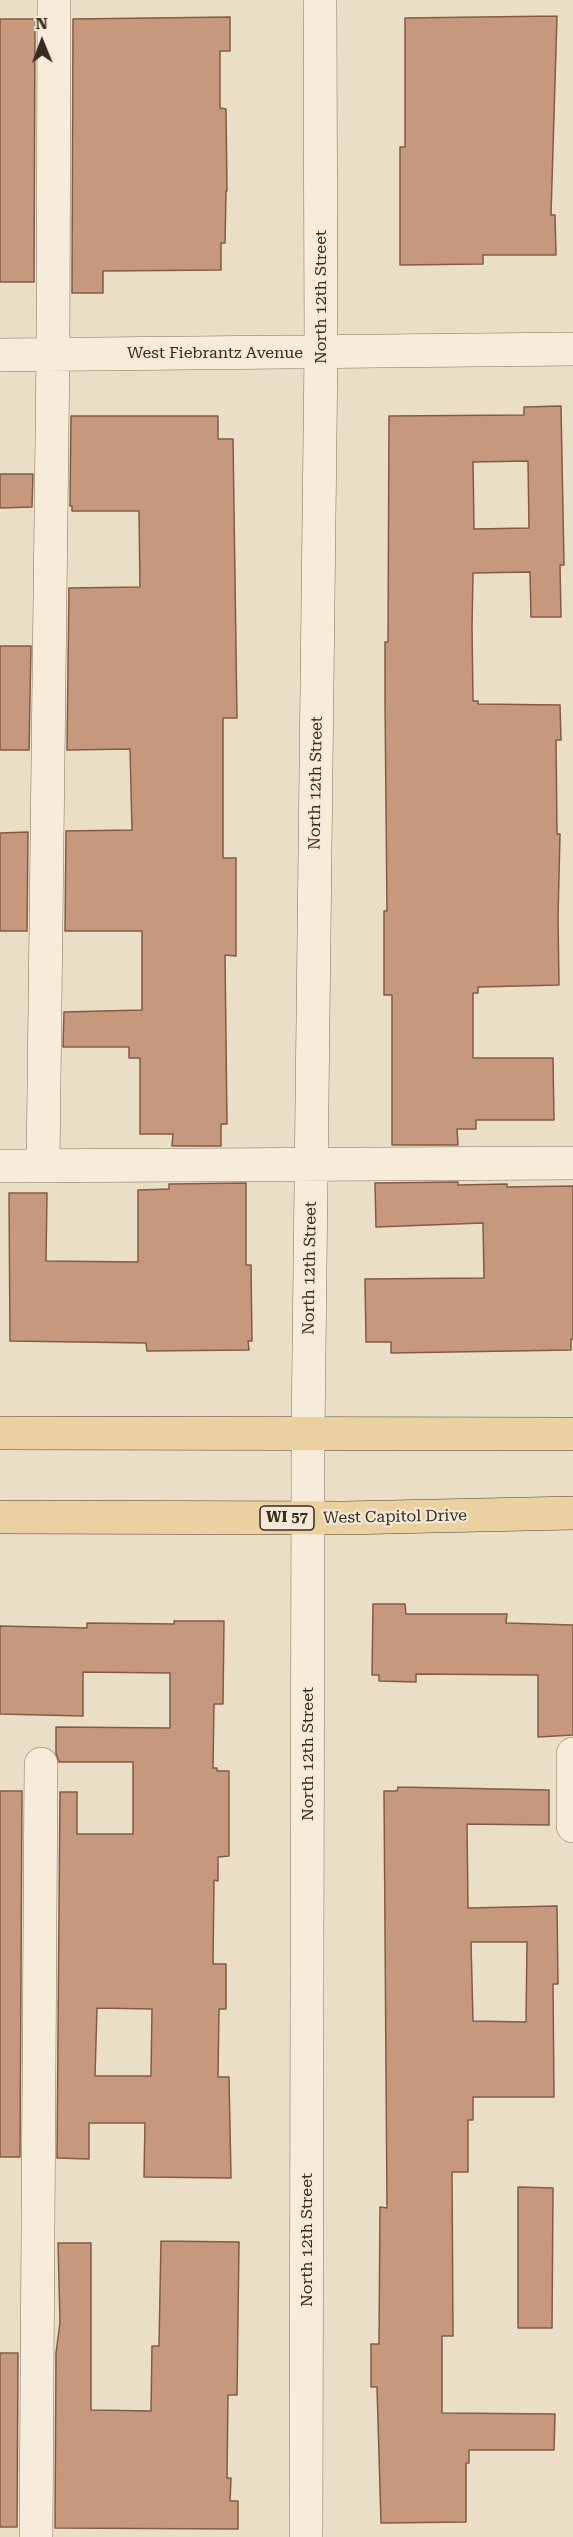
<!DOCTYPE html>
<html>
<head>
<meta charset="utf-8">
<style>
	body { margin:0 }
	#map { position:relative; width:573px; height:2537px; overflow:hidden; background:#ebdec7; font-family:"Roboto Serif",serif }
	canvas { display:block }
	.north { position:absolute; left:12px; top:12px; width:60px; height:60px; -webkit-text-stroke:4px #f3e9d6; paint-order:stroke; rotate:359deg; font-size:16px; font-weight:700; line-height:24px; text-align:center; color:#372a20 }
	.north::after { content:''; display:block; margin:auto; width:21px; height:27px; background:#372a20; clip-path:polygon(50% 0,100% 100%,50% 72%,0 100%) }
</style>
</head>
<body>
<div id="map">
<canvas width="573" height="2537"></canvas>
<div class="north">N</div>
</div>
<script>
const ctx = document.querySelector('canvas').getContext('2d');
ctx.lineJoin = 'round';
function paint(path, color) {
  ctx.fillStyle = color;
  ctx.fill(path, 'evenodd');
}
function shape(rows) {
  const path = new Path2D();
  for (const r of rows) {
    path.moveTo(r[0], r[1]);
    for (let i = 2; i < r.length; i += 2) path.lineTo(r[i], r[i + 1]);
  }
  return path;
}
function strokePath(path, color, width, dash) {
  ctx.strokeStyle = color;
  ctx.lineWidth = width;
  ctx.lineCap = dash ? 'butt' : 'round';
  ctx.setLineDash(dash || []);
  ctx.stroke(path);
}
function drawText(font, color, halo, rows, align = 'center') {
  ctx.font = font + ' "Roboto Serif",serif';
  ctx.lineWidth = 4.5;
  ctx.setLineDash([]);
  ctx.textBaseline = 'middle';
  ctx.strokeStyle = halo;
  ctx.fillStyle = color;
  for (const [text, x, y, turn = 0] of rows) {
    ctx.save();
    ctx.translate(x, y);
    ctx.rotate((+turn || 0) * Math.PI / 180);
    ctx.textAlign = isNaN(turn) ? turn : align;
    if (halo) ctx.strokeText(text, 0, 0);
    ctx.fillText(text, 0, 0);
    ctx.restore();
  }
}
const building = shape([
	[557,16,551,215,555,215,556,255,483,255,483,264,400,265,400,147,405,147,405,18,557,16],
	[230,17,230,51,220,51,220,108,226,109,227,191,226,191,225,243,221,243,221,270,103,271,103,293,72,293,73,19,230,17],
	[0,19,35,19,34,282,0,282,0,19],
	[561,406,564,565,560,565,561,617,531,617,530,572,473,573,472,627,473,701,478,701,478,704,560,705,561,740,556,740,557,834,560,834,558,917,559,985,478,987,478,993,473,993,473,1058,553,1058,554,1120,476,1120,476,1129,457,1129,458,1145,392,1145,392,995,384,995,384,911,387,911,385,701,385,642,388,642,389,416,524,415,524,407,561,406],
	[528,461,529,528,474,529,473,462,528,461],
	[71,416,218,416,218,439,233,439,237,718,223,718,223,858,236,858,236,956,225,955,227,1124,221,1124,221,1146,172,1146,173,1134,140,1134,140,1058,129,1058,129,1047,63,1047,64,1012,142,1010,142,931,65,931,66,831,132,830,130,749,67,750,69,588,140,587,139,511,72,511,72,506,70,506,71,416],
	[0,474,33,474,32,507,0,508,0,474],
	[0,646,31,646,29,750,0,750,0,646],
	[28,832,27,931,0,931,0,833,28,832],
	[458,1182,458,1185,507,1184,507,1187,573,1186,573,1339,571,1339,571,1350,391,1353,391,1342,366,1342,365,1279,484,1278,483,1223,376,1227,375,1183,458,1182],
	[246,1183,246,1265,251,1265,252,1341,248,1341,249,1350,147,1351,146,1343,10,1341,9,1193,47,1193,46,1261,138,1262,138,1190,169,1189,169,1184,246,1183],
	[373,1604,405,1604,406,1614,507,1614,506,1623,573,1625,573,1735,538,1737,538,1675,416,1674,416,1682,379,1681,379,1675,372,1675,373,1604],
	[174,1621,224,1621,223,1704,214,1704,213,1768,217,1768,217,1771,229,1771,229,1856,218,1857,218,1881,214,1880,213,1964,226,1964,226,2009,219,2009,218,2077,229,2077,231,2178,144,2177,145,2123,89,2123,89,2159,57,2158,60,1792,77,1792,77,1834,133,1834,133,1762,59,1762,56,1753,56,1727,170,1728,170,1673,83,1672,83,1716,0,1714,0,1626,87,1628,87,1623,174,1624,174,1621],
	[97,2008,152,2009,151,2076,95,2076,97,2008],
	[398,1787,549,1790,549,1825,467,1824,468,1908,557,1906,558,1984,553,1984,554,2097,473,2097,473,2120,468,2120,468,2172,452,2172,453,2336,442,2336,442,2413,555,2414,554,2450,469,2450,469,2463,466,2463,466,2522,381,2523,377,2387,371,2387,371,2344,379,2344,380,2207,387,2208,384,1791,397,1791,398,1787],
	[471,1942,527,1942,526,2022,473,2021,471,1942],
	[0,1791,22,1791,20,2157,0,2157,0,1791],
	[518,2187,553,2188,552,2328,518,2328,518,2187],
	[161,2241,239,2242,237,2395,228,2395,227,2478,231,2478,230,2501,238,2501,238,2529,55,2528,56,2353,60,2322,58,2243,91,2243,91,2410,151,2411,152,2346,159,2346,161,2241],
	[0,2353,18,2353,17,2527,0,2527,0,2353]
]);
paint(building, '#c6997f');
strokePath(building, '#835b45', 1.5);
const minor = shape([
	[0,355,573,349],
	[0,1166,573,1163],
	[43,1166,53,354,54,0],
	[573,1754,573,1826],
	[36,2537,41,1764],
	[306,2537,308,1434,321,352,320,0]
]);
const major = shape([
	[0,1433,573,1434],
	[0,1517,344,1518,573,1513]
]);
strokePath(minor, '#85715d', 34);
strokePath(major, '#534031', 34);
strokePath(minor, '#f6ecd9', 33);
strokePath(major, '#ebd1a2', 33);
for (const [x, y, w] of [
	[287,1518,54]
]) {
  const box = new Path2D();
  box.roundRect(x - w / 2, y - 12, w, 24, 4.5);
  ctx.fillStyle = '#f3e9d6';
  ctx.fill(box);
  strokePath(box, '#372a20', 1.5);
}
drawText('bold 15px', '#372a20', null, [
	["WI 57",287,1518]
]);
drawText('16px', '#372a20', '#f3e9d6', [
	["North 12th Street",321,297,-90],
	["West Fiebrantz Avenue",215,353],
	["North 12th Street",316,783,-89],
	["North 12th Street",310,1268,-89],
	["West Capitol Drive",395,1517,-1],
	["North 12th Street",308,1754,-90],
	["North 12th Street",307,2240,-90]
]);
</script>
</body>
</html>
